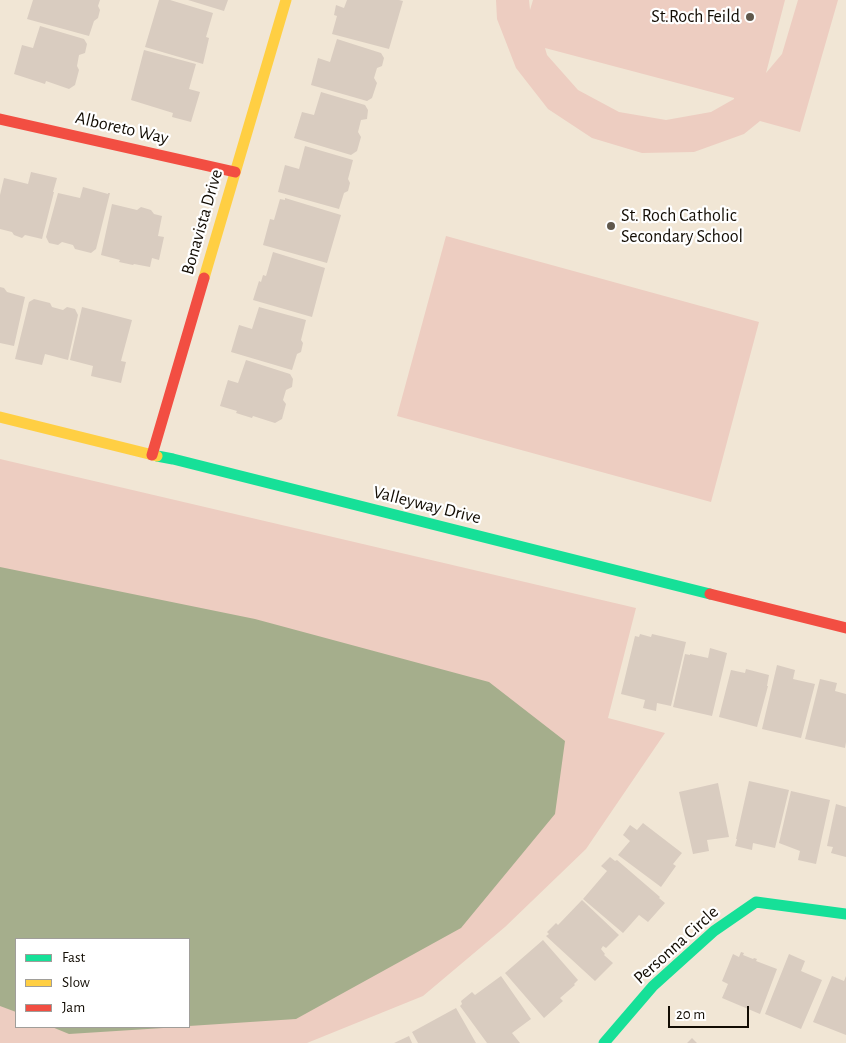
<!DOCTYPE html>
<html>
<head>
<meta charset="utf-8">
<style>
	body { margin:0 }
	#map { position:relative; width:846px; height:1043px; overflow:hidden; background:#f1e6d5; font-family:"Alegreya Sans",sans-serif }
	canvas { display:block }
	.legend { position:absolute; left:15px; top:938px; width:175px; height:90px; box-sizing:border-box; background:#fff; border:1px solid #a09e9a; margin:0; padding:6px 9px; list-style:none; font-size:15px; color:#120c03 }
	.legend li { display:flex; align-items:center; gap:10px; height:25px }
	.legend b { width:25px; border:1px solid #a09e9a }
	.scale { position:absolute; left:668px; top:1006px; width:81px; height:22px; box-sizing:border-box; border:2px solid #120c03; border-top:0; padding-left:6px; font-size:15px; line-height:18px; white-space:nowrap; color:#120c03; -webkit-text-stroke:4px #fff; paint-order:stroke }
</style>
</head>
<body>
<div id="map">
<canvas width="846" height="1043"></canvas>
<ul class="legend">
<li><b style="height:6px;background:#16e098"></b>Fast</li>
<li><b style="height:6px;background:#ffcf43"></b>Slow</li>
<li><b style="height:6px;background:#f24e42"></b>Jam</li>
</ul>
<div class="scale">20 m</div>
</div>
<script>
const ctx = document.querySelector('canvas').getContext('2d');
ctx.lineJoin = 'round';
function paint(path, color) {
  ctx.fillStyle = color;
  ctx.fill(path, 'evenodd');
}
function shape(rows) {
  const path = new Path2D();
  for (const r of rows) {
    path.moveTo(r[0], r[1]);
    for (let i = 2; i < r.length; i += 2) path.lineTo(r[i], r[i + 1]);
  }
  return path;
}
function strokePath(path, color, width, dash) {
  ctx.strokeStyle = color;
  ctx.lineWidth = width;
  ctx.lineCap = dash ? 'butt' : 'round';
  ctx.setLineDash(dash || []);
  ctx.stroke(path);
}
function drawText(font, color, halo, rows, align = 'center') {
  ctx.font = font + ' "Alegreya Sans",sans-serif';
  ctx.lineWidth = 4.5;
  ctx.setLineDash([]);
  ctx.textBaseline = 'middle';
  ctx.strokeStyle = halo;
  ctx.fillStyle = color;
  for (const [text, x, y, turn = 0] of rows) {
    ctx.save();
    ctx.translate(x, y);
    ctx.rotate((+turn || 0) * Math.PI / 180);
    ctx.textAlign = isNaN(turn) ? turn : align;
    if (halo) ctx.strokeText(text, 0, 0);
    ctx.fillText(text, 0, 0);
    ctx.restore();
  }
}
paint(shape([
	[496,0,529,0,530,10,533,0,785,0,766,73,782,54,798,0,838,0,800,132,760,121,744,134,694,152,642,153,592,138,548,109,516,68,497,19],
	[545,48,734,98,734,99,711,112,666,120,619,112,578,90,547,55],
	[446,236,759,322,711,502,397,416],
	[0,459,636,608,608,718,665,733,586,849,505,927,423,996,307,1043,0,1043],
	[16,939,189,939,189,1027,16,1027]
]), '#edcdc1');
paint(shape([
	[0,567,255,619,489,682,565,741,555,814,461,928,296,1019,189,1026,189,939,16,939,16,1012,0,1006],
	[52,1027,179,1027,69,1034]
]), '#a5ae8c');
paint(shape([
	[33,0,100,0,98,6,100,10,98,18,94,21,89,36,27,19],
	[159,0,170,0,213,13,206,37,209,38,203,64,145,47],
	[188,0,228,0,224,11],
	[347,0,399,0,403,1,389,49,332,34,337,16,334,15,336,5,344,8],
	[40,26,84,39,87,44,85,53,79,55,77,66,79,70,75,85,69,89,46,81,45,84,14,74,22,45,33,48],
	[337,39,381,53,384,58,382,66,377,68,374,78,377,83,372,98,367,101,311,85,318,58,330,62],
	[144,50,196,64,189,89,200,92,191,122,172,117,173,113,131,100],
	[321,92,365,105,368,110,367,119,361,120,358,132,361,137,357,151,351,155,294,138,302,112,314,115],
	[305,146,353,160,348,179,350,183,348,191,344,193,339,209,278,192,285,165,299,169],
	[31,172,57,178,53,192,54,192,42,239,25,235,22,238,14,235,12,232,0,229,0,195,4,178,28,184],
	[83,187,108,194,108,193,110,193,96,249,91,253,75,249,73,245,62,242,58,245,49,243,46,237,58,193,80,198],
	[285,198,341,215,327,263,263,245,270,219,274,220,280,199,285,200],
	[112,204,137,210,141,207,151,210,154,214,162,216,158,236,164,237,159,260,152,258,150,267,134,264,133,265,119,262,120,260,101,255],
	[273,252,325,268,312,317,253,300,259,281,261,282,263,275,266,276],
	[0,287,4,288,7,292,25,297,14,346,0,343],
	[34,299,50,303,52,307,63,310,67,307,75,309,78,315,68,360,45,354,42,365,15,359,29,302],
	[82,307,132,320,121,361,126,362,121,383,91,376,93,366,70,360],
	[259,307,306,320,301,340,303,343,301,352,297,354,292,370,231,352,239,325,252,329],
	[246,360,290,374,293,379,292,387,286,390,283,400,286,404,282,419,275,423,253,416,252,418,236,413,237,411,220,406,228,380,238,383],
	[640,634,651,637,652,634,686,642,671,706,657,703,656,711,643,708,645,700,621,694,635,636,639,637],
	[710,648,727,653,712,716,673,707,685,654,690,655,690,654,708,658],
	[777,665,795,670,793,679,815,684,801,738,762,729],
	[746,669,769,675,767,686,768,686,757,727,719,717,731,670,745,673],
	[820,679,837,683,835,691,846,694,846,742,845,748,805,739],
	[749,781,789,790,775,848,753,843,752,850,735,846,737,839,736,839],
	[718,783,729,837,707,840,709,851,693,854,679,792],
	[791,791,830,800,816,864,798,860,800,851,779,843],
	[836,804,846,807,846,857,831,853,833,847,827,846],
	[643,823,682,853,673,864,676,866,661,887,618,855,630,841,623,835,630,825,637,830],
	[610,857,615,861,617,860,660,897,659,898,665,903,648,922,639,915,623,933,583,899,607,871,601,866],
	[582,900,619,935,606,948,603,946,601,949,605,954,604,955,613,963,595,981,546,936,549,934,547,932,556,923,558,925],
	[543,940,578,980,574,984,575,985,560,998,563,1001,544,1018,505,973],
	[741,952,744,953,743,955,753,959,754,958,757,959,756,961,777,969,760,1014,722,998,728,984,722,981,733,954,739,957],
	[789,954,805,961,801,971,822,980,801,1029,765,1014],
	[501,976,531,1019,512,1033,520,1043,487,1043,460,1006,462,1004,461,1001,472,992,475,995],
	[832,976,844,981,846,976,846,1035,813,1022],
	[456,1008,476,1043,418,1043,412,1032],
	[409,1036,412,1043,394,1043],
	[692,1038,697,1043,687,1043]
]), '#d9ccc0');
strokePath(shape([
	[157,456,173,459,710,594],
	[604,1043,653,986,714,931,756,902,846,914]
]), '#16e098', 11);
strokePath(shape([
	[204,278,286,0],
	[0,417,157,456]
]), '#ffcf43', 11);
strokePath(shape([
	[0,119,235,172],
	[152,455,204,278],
	[710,594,846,628]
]), '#f24e42', 11);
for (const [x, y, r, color] of [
	[750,17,5,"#60584c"],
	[611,226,5,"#60584c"]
]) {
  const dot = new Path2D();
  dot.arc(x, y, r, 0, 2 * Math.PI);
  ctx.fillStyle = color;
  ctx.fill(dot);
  strokePath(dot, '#fff', 2);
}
drawText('18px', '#120c03', '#fff', [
	["St.Roch Feild",740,17],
	["St. Roch Catholic",621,216,"left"],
	["Secondary School",621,237,"left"]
], 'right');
drawText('18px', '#120c03', '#fff', [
	["Alboreto Way",122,128,13],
	["Bonavista Drive",202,222,-74],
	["Valleyway Drive",427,505,14],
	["Personna Circle",676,945,-42]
]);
</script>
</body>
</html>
